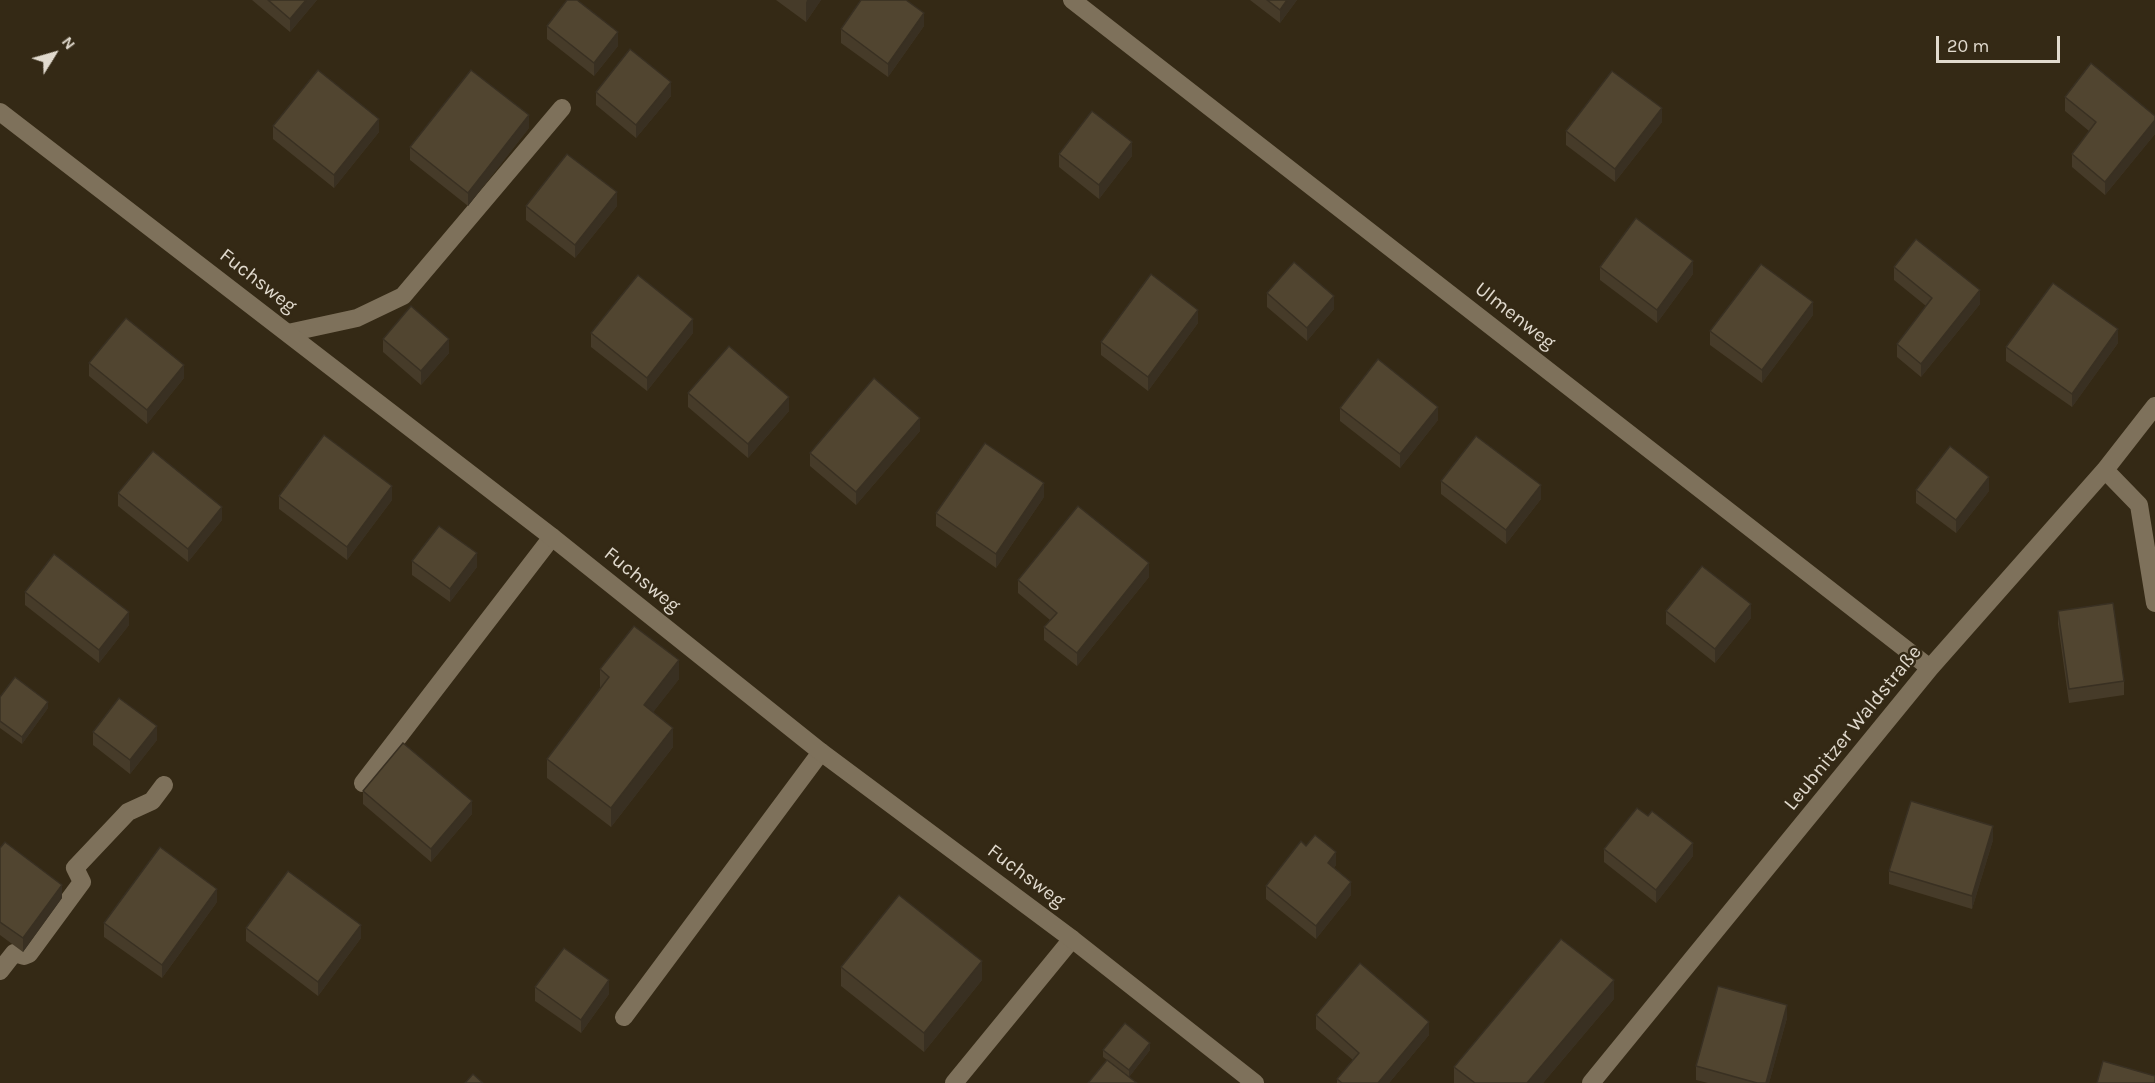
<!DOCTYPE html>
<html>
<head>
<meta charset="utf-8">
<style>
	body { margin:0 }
	#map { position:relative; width:2155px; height:1083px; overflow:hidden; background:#342915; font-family:Karla,sans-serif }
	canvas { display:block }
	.north { position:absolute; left:24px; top:24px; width:60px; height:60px; -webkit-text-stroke:4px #342915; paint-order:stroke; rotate:53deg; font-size:16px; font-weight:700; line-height:24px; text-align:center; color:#e1dace }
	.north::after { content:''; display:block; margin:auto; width:21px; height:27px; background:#e1dace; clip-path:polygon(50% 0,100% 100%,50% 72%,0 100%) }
	.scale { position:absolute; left:1936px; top:36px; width:124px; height:27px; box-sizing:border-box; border:3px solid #e1dace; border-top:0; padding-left:8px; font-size:18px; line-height:21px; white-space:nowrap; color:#e1dace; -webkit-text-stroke:4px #342915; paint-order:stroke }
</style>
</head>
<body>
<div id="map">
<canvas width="2155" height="1083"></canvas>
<div class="north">N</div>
<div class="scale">20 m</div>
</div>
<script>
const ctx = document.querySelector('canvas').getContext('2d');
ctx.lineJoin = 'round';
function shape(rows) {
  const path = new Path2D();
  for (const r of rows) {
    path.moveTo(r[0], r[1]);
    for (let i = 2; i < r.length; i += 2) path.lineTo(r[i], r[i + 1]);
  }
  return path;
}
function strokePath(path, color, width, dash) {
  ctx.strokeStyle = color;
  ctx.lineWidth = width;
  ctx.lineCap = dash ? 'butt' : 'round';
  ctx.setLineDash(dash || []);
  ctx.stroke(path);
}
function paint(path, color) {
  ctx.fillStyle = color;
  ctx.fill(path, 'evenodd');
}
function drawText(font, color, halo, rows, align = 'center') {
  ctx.font = font + ' Karla,sans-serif';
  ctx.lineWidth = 5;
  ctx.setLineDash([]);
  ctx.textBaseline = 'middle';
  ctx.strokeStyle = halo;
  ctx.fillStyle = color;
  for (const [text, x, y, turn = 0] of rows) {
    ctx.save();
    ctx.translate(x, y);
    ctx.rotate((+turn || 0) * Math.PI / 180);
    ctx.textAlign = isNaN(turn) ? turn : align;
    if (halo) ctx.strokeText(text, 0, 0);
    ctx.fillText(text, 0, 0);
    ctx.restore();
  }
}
strokePath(shape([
	[288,333,357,318,403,296,562,108],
	[363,783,552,537],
	[0,971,14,953,24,956,29,954,82,882,75,868,128,812,152,801,164,785],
	[624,1017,821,752],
	[954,1083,1072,939]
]), '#7e715b', 18);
strokePath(shape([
	[1072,0,1930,668],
	[0,112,552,537,821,752,1072,939,1255,1083],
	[2105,470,2139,505,2155,603],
	[1591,1083,1930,668,2105,470,2155,406]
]), '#7e715b', 18);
paint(shape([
	[252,0,317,0,290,32],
	[776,0,821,0,806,22],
	[1250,0,1297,0,1280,23],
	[547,26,618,46,594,76,547,39],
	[924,26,888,77,841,43,841,29],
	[596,92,671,96,636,138,596,105],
	[2065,97,2155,116,2155,134,2105,195,2072,167,2072,154,2089,131,2065,111],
	[1662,122,1615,182,1566,145,1566,131],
	[273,126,379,132,334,188,273,139],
	[529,128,468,206,410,160,410,147],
	[1059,154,1132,156,1099,199,1059,167],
	[526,206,617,206,575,258,526,220],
	[1600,267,1693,274,1657,323,1600,280],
	[1894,267,1980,304,1921,377,1897,357,1897,344,1926,306,1894,280],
	[1267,293,1334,309,1307,341,1267,307],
	[1813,315,1762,383,1710,345,1710,331],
	[1198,323,1148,391,1101,355,1101,342],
	[591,333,693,333,647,391,591,347],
	[383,339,449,353,421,385,383,352],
	[2118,343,2072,407,2006,361,2006,347],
	[89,363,184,378,147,424,89,376],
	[688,393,789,411,748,458,688,407],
	[1340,408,1438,420,1400,468,1340,421],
	[920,431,856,505,810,466,810,453],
	[1441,481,1541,499,1506,544,1441,494],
	[1916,490,1989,491,1956,533,1916,503],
	[118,493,222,520,188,562,118,506],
	[279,496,392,500,347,560,279,509],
	[1044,497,996,568,936,526,936,513],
	[412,561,477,567,450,602,412,575],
	[1149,577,1077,666,1044,640,1044,627,1050,620,1018,593,1018,580],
	[25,592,129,625,99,663,25,605],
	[1666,611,1751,618,1715,663,1666,624],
	[2058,611,2124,681,2124,695,2069,703,2058,624],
	[600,669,679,679,653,712,673,747,611,827,547,778,547,759,600,688],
	[0,697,48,708,22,744,0,728],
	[93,732,157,740,130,774,93,745],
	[363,791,472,814,431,862,363,804],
	[1648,816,1693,856,1656,903,1604,862,1604,849],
	[1993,840,1972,909,1889,884,1889,871],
	[1306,846,1336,865,1334,868,1351,895,1316,939,1266,899,1266,886],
	[0,848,62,898,23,952,0,935],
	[217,902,162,978,104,937,104,923],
	[246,928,361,938,318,996,246,941],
	[841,967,982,980,924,1052,841,986],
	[535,987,609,994,581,1033,535,1001],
	[1614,999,1543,1083,1454,1083,1454,1067],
	[1316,1015,1429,1035,1389,1083,1337,1083,1337,1079,1353,1060,1316,1029],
	[1787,1018,1769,1083,1708,1083,1696,1080,1696,1066],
	[1103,1050,1150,1050,1129,1077,1103,1057]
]), '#463b29');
paint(shape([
	[306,0,317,0,290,32,290,19],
	[807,0,821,0,806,22,806,3],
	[1287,0,1297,0,1280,23,1280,10],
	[924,13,924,26,888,77,888,64],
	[618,32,618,46,594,76,594,63],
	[671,82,671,96,636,138,636,125],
	[1662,108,1662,122,1615,182,1615,169],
	[529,115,529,128,468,206,468,193],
	[379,119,379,132,334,188,334,175],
	[2155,120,2155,134,2105,195,2105,182],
	[1132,142,1132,156,1099,199,1099,185],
	[617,192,617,206,575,258,575,245],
	[1693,261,1693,274,1657,323,1657,310],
	[1980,290,1980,304,1921,377,1921,364],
	[1334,296,1334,309,1307,341,1307,328],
	[1813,302,1813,315,1762,383,1762,370],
	[1198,310,1198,323,1148,391,1148,377],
	[693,319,693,333,647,391,647,378],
	[2118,329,2118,343,2072,407,2072,394],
	[449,339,449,353,421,385,421,371],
	[184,365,184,378,147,424,147,410],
	[789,397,789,411,748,458,748,444],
	[1438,407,1438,420,1400,468,1400,454],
	[920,418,920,431,856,505,856,492],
	[1989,477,1989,491,1956,533,1956,520],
	[1044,483,1044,497,996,568,996,554],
	[1541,485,1541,499,1506,544,1506,530],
	[392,486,392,500,347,560,347,547],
	[222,507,222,520,188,562,188,549],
	[477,553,477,567,450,602,450,589],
	[1149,563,1149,577,1077,666,1077,653],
	[1751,604,1751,618,1715,663,1715,649],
	[129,612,129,625,99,663,99,650],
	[679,660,679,679,644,724,644,705],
	[48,702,48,708,22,744,22,737],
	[157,726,157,740,130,774,130,760],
	[673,728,673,747,611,827,611,808],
	[472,801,472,814,431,862,431,849],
	[1993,826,1993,840,1972,909,1972,896],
	[1693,843,1693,856,1656,903,1656,890],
	[1336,852,1336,865,1328,876,1328,863],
	[1351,882,1351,895,1316,939,1316,926],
	[62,885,62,898,23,952,23,938],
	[217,889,217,902,162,978,162,965],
	[361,925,361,938,318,996,318,982],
	[982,961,982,980,924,1052,924,1033],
	[609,980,609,994,581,1033,581,1020],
	[1614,980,1614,999,1543,1083,1527,1083],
	[1787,1005,1787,1018,1769,1083,1766,1083],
	[1429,1022,1429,1035,1389,1083,1378,1083],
	[1150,1043,1150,1050,1129,1077,1129,1070]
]), '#393022');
const building = shape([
	[268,0,306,0,290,19,268,0],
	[567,0,577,0,618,32,594,63,547,26,567,0],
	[861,0,906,0,924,13,888,64,841,29,861,0],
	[1267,0,1287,0,1280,10,1267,0],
	[630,49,671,82,636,125,596,92,630,49],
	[2091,63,2155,116,2155,120,2105,182,2072,154,2096,122,2065,97,2091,63],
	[318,70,379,119,334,175,273,126,318,70],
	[471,70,529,115,468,193,410,147,471,70],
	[1612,71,1662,108,1615,169,1566,131,1612,71],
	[1092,111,1132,142,1099,185,1059,154,1092,111],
	[567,154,617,192,575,245,526,206,567,154],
	[1636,218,1693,261,1657,310,1600,267,1636,218],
	[1916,239,1980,290,1921,364,1897,344,1932,298,1894,267,1916,239],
	[1294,262,1334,296,1307,328,1267,293,1294,262],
	[1761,264,1813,302,1762,370,1710,331,1761,264],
	[1151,274,1198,310,1148,377,1101,342,1151,274],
	[638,275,693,319,647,378,591,333,638,275],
	[2053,283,2118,329,2072,394,2006,347,2053,283],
	[411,306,449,339,421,371,383,339,411,306],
	[126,318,184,365,147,410,89,363,126,318],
	[729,346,789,397,748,444,688,393,729,346],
	[1378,359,1438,407,1400,454,1340,408,1378,359],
	[874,378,920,418,856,492,810,453,874,378],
	[324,435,392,486,347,547,279,496,324,435],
	[1476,436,1541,485,1506,530,1441,481,1476,436],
	[985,443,1044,483,996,554,936,513,985,443],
	[1950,446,1989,477,1956,520,1916,490,1950,446],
	[153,451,222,507,188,549,118,493,153,451],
	[1078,506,1149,563,1077,653,1044,627,1057,613,1018,580,1078,506],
	[439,526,477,553,450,589,412,561,439,526],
	[54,554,129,612,99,650,25,592,54,554],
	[1702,566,1751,604,1715,649,1666,611,1702,566],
	[2113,603,2124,681,2069,689,2058,611,2113,603],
	[634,626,679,660,644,705,673,728,611,808,547,759,609,677,600,669,634,626],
	[15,677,48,702,22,737,0,721,0,697,15,677],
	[119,698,157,726,130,760,93,732,119,698],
	[403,743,472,801,431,849,363,791,403,743],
	[1911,801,1993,826,1972,896,1889,871,1911,801],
	[1637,808,1648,816,1652,811,1693,843,1656,890,1604,849,1637,808],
	[1315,835,1336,852,1328,863,1351,882,1316,926,1266,886,1301,841,1306,846,1315,835],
	[5,842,62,885,23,938,0,922,0,848,5,842],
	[160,847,217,889,162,965,104,923,160,847],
	[288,871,361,925,318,982,246,928,288,871],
	[899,895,982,961,924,1033,841,967,899,895],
	[1561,939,1614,980,1527,1083,1475,1083,1454,1067,1561,939],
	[564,948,609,980,581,1020,535,987,564,948],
	[1360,963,1429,1022,1378,1083,1342,1083,1337,1079,1359,1053,1316,1015,1360,963],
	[1718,986,1787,1005,1766,1083,1757,1083,1696,1066,1718,986],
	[1125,1023,1150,1043,1129,1070,1103,1050,1125,1023],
	[1107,1060,1137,1083,1088,1083,1107,1060],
	[2103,1061,2155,1076,2155,1083,2097,1083,2103,1061],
	[473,1074,483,1083,465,1083,473,1074]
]);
paint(building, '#514530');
strokePath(building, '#393022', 1.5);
drawText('20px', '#e1dace', '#342915', [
	["Fuchsweg",258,281,38],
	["Ulmenweg",1515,316,38],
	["Fuchsweg",642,580,39],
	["Leubnitzer Waldstraße",1853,728,-51],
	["Fuchsweg",1026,876,37]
]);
</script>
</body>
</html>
